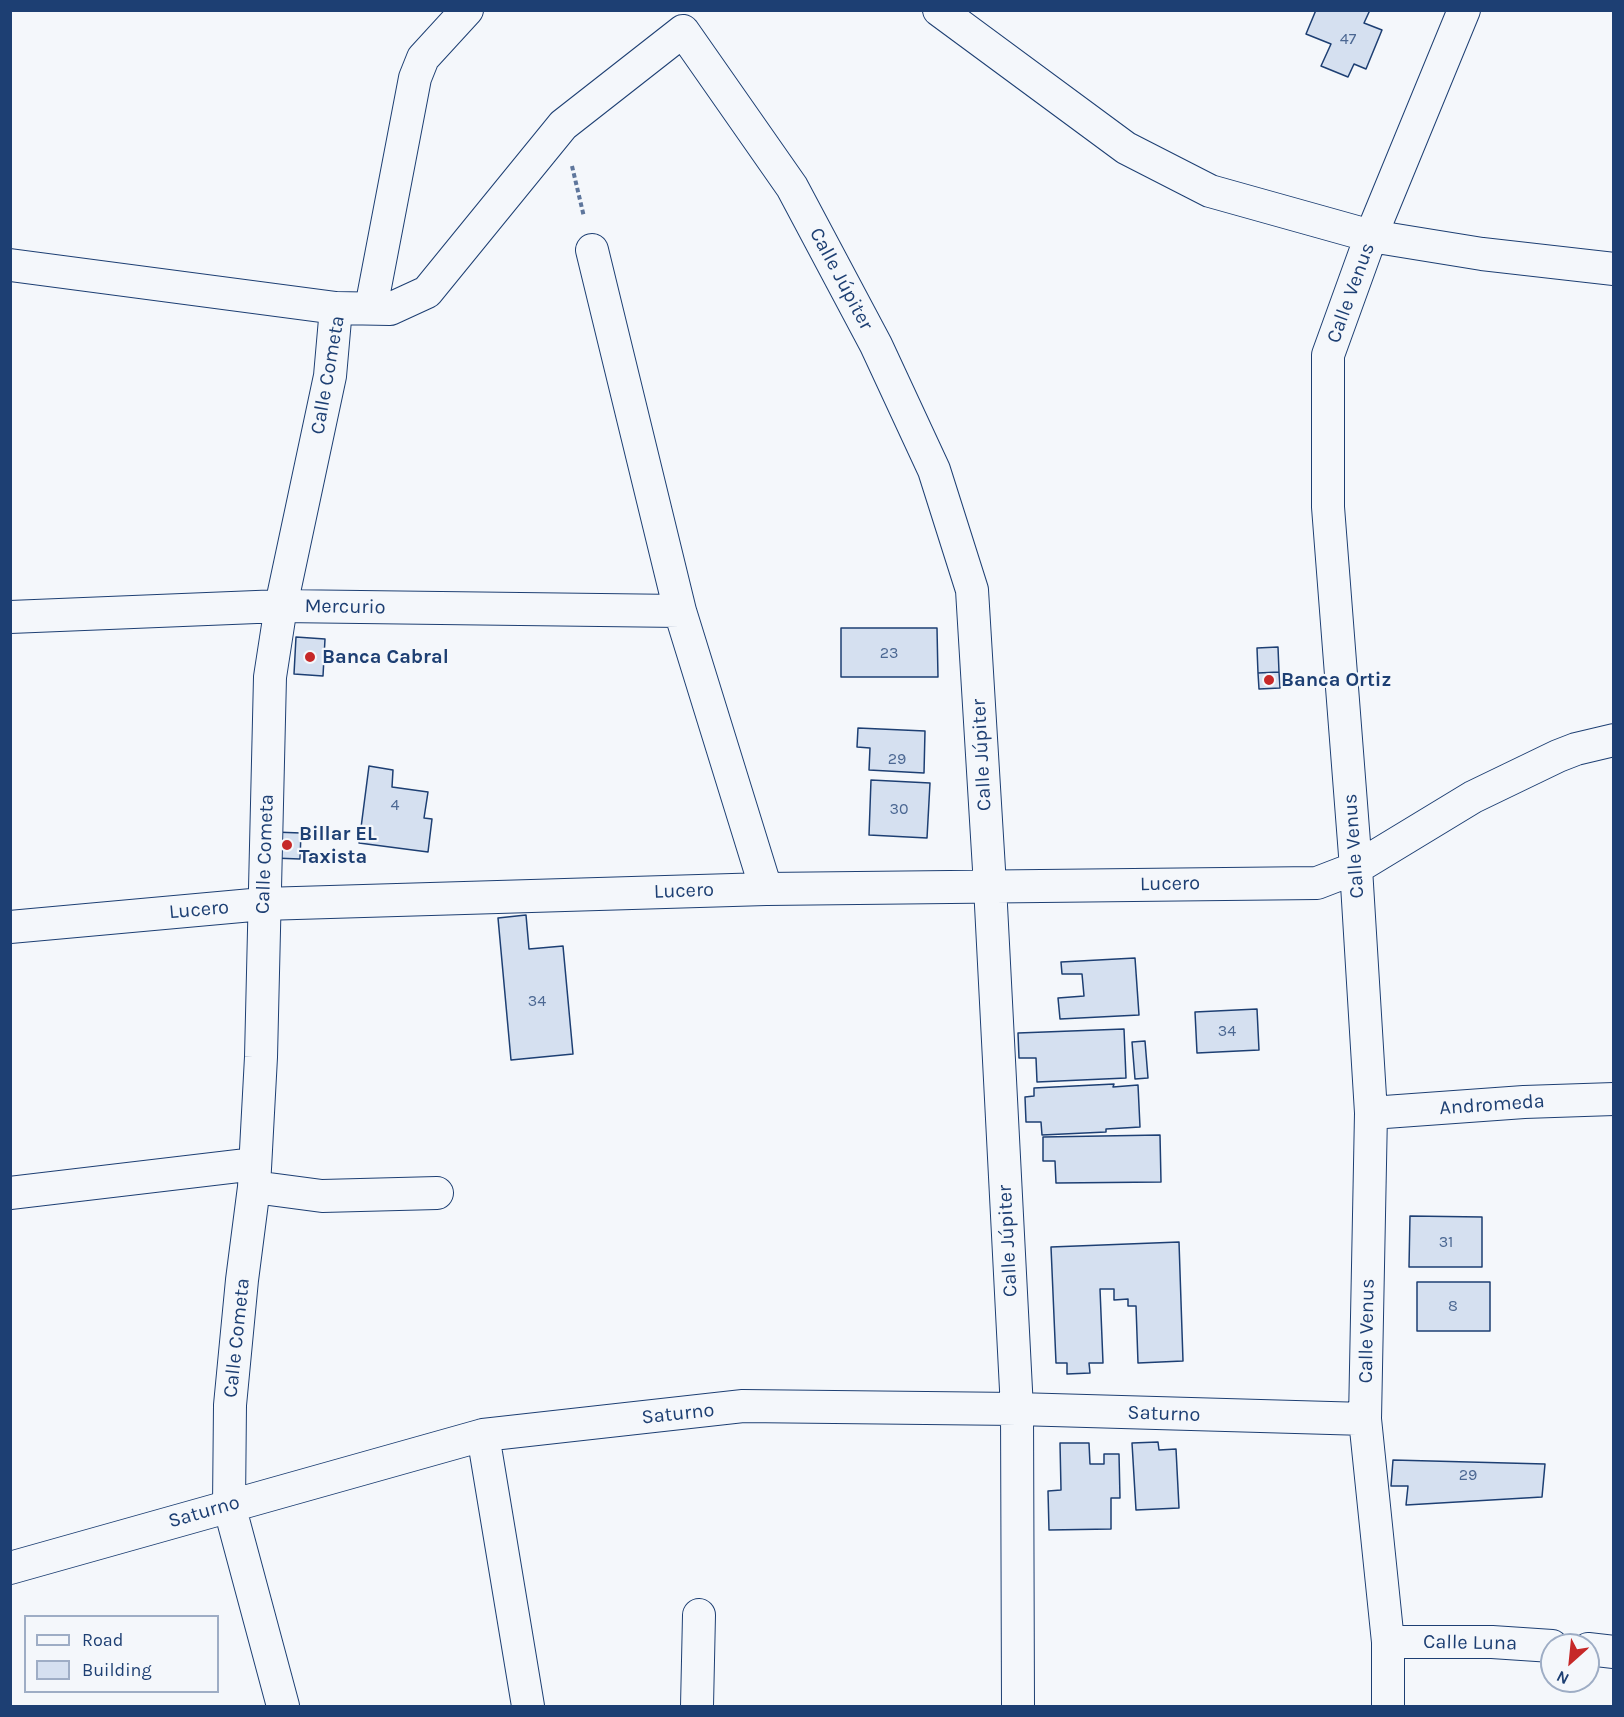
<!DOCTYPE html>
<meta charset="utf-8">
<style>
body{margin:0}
#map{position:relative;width:1624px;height:1717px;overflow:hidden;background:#f4f7fb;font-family:Karla,sans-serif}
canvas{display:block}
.frame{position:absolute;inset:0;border:12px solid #1d3f73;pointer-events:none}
.legend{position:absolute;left:24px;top:1615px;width:195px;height:78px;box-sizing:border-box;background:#f4f7fb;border:2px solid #9eadc5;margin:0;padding:8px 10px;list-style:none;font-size:18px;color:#1d3f73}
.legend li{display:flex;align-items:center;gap:12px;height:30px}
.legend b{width:30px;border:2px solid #9eadc5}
.north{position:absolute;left:1540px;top:1633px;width:60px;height:60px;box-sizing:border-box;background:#f4f7fb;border:2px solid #9eadc5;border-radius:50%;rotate:207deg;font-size:16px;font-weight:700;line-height:24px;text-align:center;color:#1d3f73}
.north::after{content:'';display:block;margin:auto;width:21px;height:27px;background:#c62828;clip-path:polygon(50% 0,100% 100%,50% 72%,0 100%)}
</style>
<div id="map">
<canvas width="1624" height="1717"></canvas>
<div class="frame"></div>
<ul class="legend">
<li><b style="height:8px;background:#f4f7fb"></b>Road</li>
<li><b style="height:16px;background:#d5e0f0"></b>Building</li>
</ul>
<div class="north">N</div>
</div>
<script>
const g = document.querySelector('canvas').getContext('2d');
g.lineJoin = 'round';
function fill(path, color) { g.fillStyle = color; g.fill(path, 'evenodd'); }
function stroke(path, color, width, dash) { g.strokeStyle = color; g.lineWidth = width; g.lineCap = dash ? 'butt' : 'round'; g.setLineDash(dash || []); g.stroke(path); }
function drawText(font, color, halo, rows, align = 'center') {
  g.font = font + ' Karla,sans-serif'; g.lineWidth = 4.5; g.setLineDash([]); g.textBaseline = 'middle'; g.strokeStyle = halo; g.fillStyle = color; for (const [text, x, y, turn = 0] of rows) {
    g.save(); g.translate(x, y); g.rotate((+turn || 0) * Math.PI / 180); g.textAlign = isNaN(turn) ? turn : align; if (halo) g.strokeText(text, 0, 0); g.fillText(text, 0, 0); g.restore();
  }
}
const building = new Path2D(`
 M1316 10H1370L1364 23 1382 30 1366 69 1354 64 1348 77 1321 66 1331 44 1306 34Z
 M841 628H937L938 677H841Z
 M296 637 325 639 323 676 294 674Z
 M1278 647 1279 672 1258 673 1257 648Z
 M1279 672 1280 688 1259 689 1258 673Z
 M858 728 925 731 924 773 869 770 870 748 857 747Z
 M369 766 393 770 392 787 428 792 424 818 432 819 428 852 359 843Z
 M871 780 930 783 927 838 869 835Z
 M274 832 301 833 300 859 273 858Z
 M526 915 529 949 563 946 573 1054 511 1060 498 918Z
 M1135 958 1139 1015 1060 1019 1058 998 1084 996 1082 974H1062L1061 962Z
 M1257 1009 1259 1050 1197 1053 1195 1012Z
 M1124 1029 1126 1078 1037 1082 1036 1058H1019L1018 1033Z
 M1145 1041 1148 1078 1135 1079 1132 1042Z
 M1114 1084 1113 1087 1138 1085 1140 1127 1106 1129V1132L1042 1135 1041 1122H1026L1025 1097 1034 1096V1088Z
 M1160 1135 1161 1182 1056 1183 1055 1161H1043V1137Z
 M1410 1216 1482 1217V1267H1409Z
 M1179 1242 1183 1361 1138 1363 1136 1306H1128V1299L1114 1300V1289H1100L1103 1363H1089L1090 1373 1067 1374V1363H1056L1051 1247Z
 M1417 1282H1490V1331H1417Z
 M1158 1442 1159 1450 1176 1449 1179 1508 1136 1510 1132 1443Z
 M1060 1443H1089L1090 1464H1104V1454H1119L1120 1498H1111V1529L1049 1530 1048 1491 1061 1490Z
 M1393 1460 1545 1464 1542 1497 1406 1505 1408 1486H1391Z`);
fill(building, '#d5e0f0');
stroke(building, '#1d3f73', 1.5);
const street = new Path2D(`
 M939 10 1126 148 1210 191 1371 236 1482 254 1614 269
 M592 250 680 611 766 889
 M10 265 336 308
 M371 308 415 78 423 58 467 10
 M10 617 281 606 680 611
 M10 927 263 904 766 889 1317 883 1356 868 1473 797 1558 756 1576 749 1614 740
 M1371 1113 1524 1102 1614 1099
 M254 1187 322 1196 437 1193
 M10 1193 255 1164
 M483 1435 528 1706
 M10 1568 483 1435 743 1406 1017 1409 1365 1419
 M1388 1642H1492L1552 1646
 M1588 1649 1614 1652
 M283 1706 229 1505 230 1405 242 1280 254 1187 261 1057 270 677 281 606 330 376 336 308 390 309 427 292 563 125 683 31 792 187 876 345 934 470 972 590 990 886 1017 1409 1018 1706
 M697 1706 699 1615
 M1388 1706V1642L1365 1419 1371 1113 1356 868 1328 507V355L1371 236 1464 10`);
stroke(street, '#1d3f73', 34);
stroke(new Path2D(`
 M572 166 584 217`), '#5e769c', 4, [4.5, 3]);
stroke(street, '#f4f7fb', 32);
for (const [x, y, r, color] of [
 [310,657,6,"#c62828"],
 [1269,680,6,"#c62828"],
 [287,845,6,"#c62828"]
]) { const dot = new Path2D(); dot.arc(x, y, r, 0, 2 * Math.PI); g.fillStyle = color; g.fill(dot); stroke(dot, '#f4f7fb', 2); }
drawText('16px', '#4b6792', null, [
 ["47",1348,39],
 ["23",889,653],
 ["29",897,759],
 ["4",395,805],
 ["30",899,809],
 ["34",537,1001],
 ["34",1227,1031],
 ["31",1446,1242],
 ["8",1453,1306],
 ["29",1468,1475]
]);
drawText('20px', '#1d3f73', '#f4f7fb', [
 ["Calle Júpiter",841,279,62],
 ["Calle Venus",1351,293,-70],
 ["Calle Cometa",328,375,-80],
 ["Mercurio",345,607,1],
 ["Calle Júpiter",982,755,-93],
 ["Calle Venus",1354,846,-94],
 ["Calle Cometa",265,854,-88],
 ["Lucero",1170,884,-1],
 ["Lucero",684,891,-2],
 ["Lucero",199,910,-5],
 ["Andromeda",1492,1105,-4],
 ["Calle Júpiter",1008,1241,-93],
 ["Calle Venus",1367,1331,-89],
 ["Calle Cometa",237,1338,-84],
 ["Saturno",678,1414,-6],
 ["Saturno",1164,1414,2],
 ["Saturno",204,1512,-16],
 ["Calle Luna",1470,1643,1]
]);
drawText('bold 20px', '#1d3f73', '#f4f7fb', [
 ["Banca Cabral",322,657],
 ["Banca Ortiz",1281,680],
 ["Billar EL",299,834],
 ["Taxista",299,857]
], 'left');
</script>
